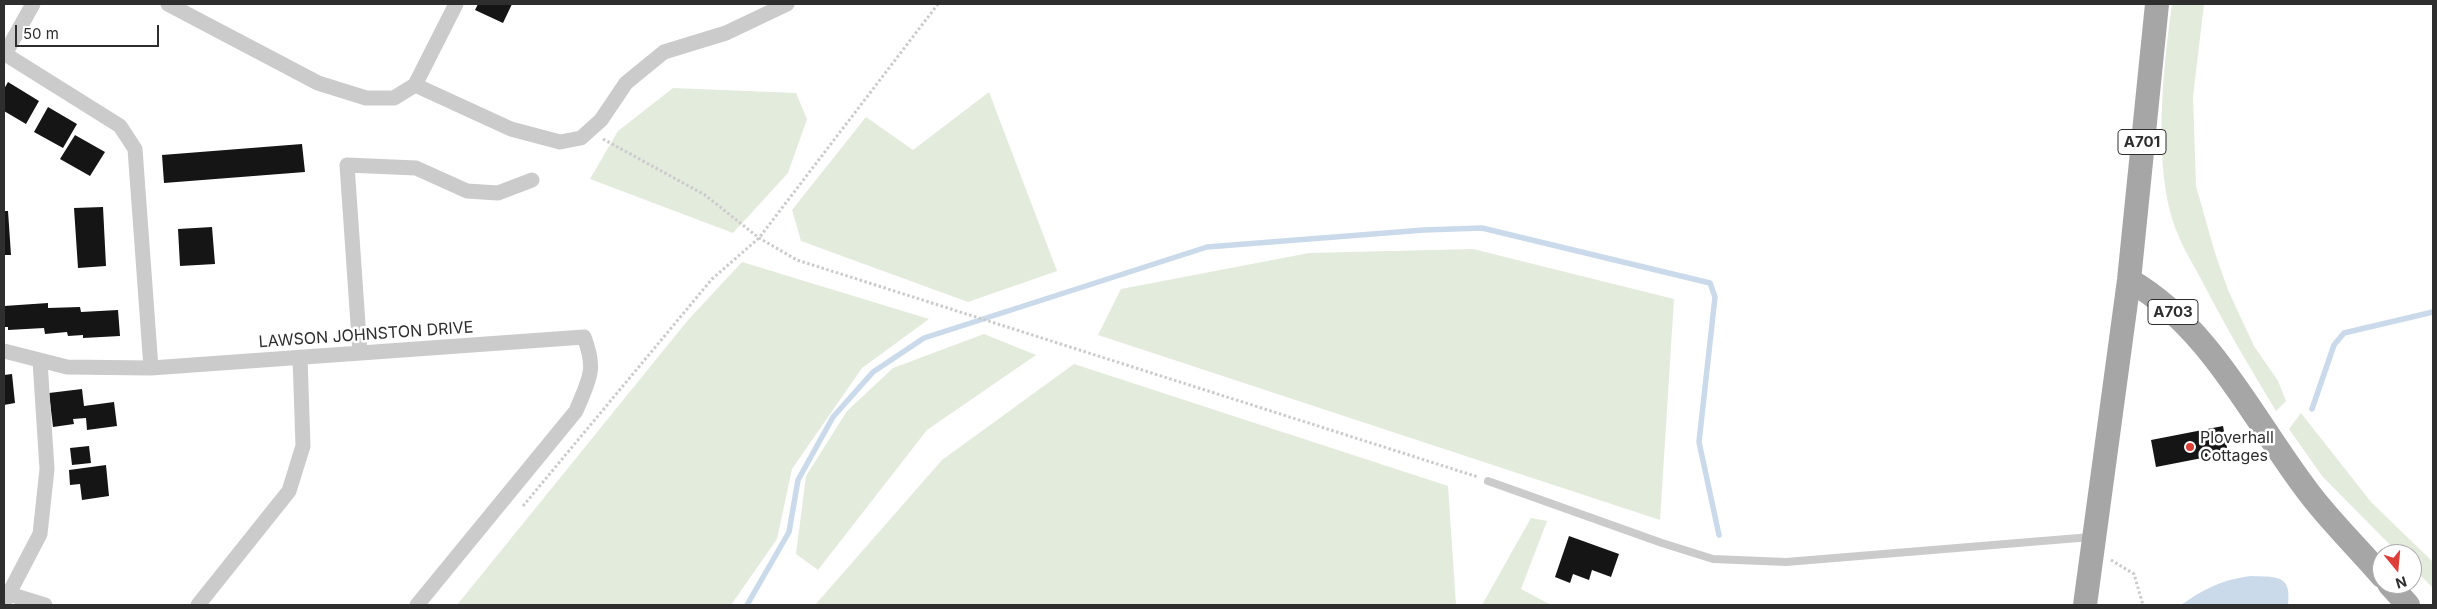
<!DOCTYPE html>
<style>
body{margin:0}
#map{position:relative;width:2437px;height:609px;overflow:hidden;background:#fff;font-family:Inter,sans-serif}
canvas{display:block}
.frame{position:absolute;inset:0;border:5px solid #2e2e2e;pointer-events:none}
.north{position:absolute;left:2372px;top:544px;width:50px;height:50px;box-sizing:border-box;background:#fff;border:1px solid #ababab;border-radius:50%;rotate:163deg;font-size:14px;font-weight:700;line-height:20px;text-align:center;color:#2e2e2e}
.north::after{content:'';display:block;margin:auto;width:18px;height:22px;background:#dd3e38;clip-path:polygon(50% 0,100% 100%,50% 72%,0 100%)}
.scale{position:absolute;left:15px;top:25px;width:144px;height:22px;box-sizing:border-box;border:2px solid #2e2e2e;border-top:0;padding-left:6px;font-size:15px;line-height:18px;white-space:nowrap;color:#2e2e2e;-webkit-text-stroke:4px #fff;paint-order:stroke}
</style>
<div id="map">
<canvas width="2437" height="609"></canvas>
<div class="frame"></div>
<div class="north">N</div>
<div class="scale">50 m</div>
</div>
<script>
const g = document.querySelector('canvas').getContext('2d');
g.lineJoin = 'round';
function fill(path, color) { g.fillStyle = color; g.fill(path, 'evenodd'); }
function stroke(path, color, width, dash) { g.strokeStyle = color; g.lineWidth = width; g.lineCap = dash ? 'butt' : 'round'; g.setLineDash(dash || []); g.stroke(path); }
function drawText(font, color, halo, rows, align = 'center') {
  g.font = font + ' Inter,sans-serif'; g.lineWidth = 5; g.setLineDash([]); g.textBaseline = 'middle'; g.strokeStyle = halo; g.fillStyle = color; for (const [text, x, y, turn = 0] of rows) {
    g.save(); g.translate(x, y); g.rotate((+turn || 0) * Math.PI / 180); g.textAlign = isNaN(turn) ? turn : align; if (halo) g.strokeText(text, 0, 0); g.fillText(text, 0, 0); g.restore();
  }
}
fill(new Path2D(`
 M2172 4H2204L2193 97 2196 186 2215 253 2228 290 2254 346 2278 381 2286 401 2276 411C2250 368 2224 324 2201 279 2193 264 2183 248 2177 232 2152 171 2163 68 2172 4Z
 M673 88 796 93 807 119 788 173 733 233 590 179 618 131Z
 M989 92 1057 271 968 302 801 241 792 210 866 117 913 150Z
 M1473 249 1674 299 1660 520 1098 335 1121 289 1309 253Z
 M742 262 929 319 862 368 792 469 777 539 731 605H457L688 320Z
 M984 334 1036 355 927 430 818 570 796 554 806 476 847 411 893 368Z
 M1074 364 1448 486 1456 605H815L942 460Z
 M2301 413 2371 502 2433 562V588L2412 567V554H2399L2322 476 2289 429Z
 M1531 518 1547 521 1521 589 1551 605H1482Z`), '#e3ebdd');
fill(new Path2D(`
 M2251 576C2276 577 2292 574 2288 605H2181C2206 588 2221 580 2251 576Z`), '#cadaea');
stroke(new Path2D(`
 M2312 409 2334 345 2344 333 2433 312
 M747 605 789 532 798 480 833 417 873 372 924 338 1207 247 1424 230 1482 228 1710 283 1715 297 1699 442 1719 535`), '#cadaea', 5.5);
fill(new Path2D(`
 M478 4H512L503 23 475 10Z
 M8 82 39 101 26 124 4 111V89Z
 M48 107 77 124 63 148 34 132Z
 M75 135 105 152 90 176 60 159Z
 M302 144 305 172 164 183 162 155Z
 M103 207 106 266 78 268 74 208Z
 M4 211H8L11 255H4Z
 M212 227 215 264 180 266 178 229Z
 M48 303V308L80 307 81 312 118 310 120 336 83 338V335L68 336 67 332 45 334 44 328 8 330V327H4V306Z
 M12 374 15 403 4 405V375Z
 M82 389 84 406 114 402 117 426 87 430 86 418 73 419 74 424 53 427 49 393Z
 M2223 426 2228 453 2156 467 2151 440Z
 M89 446 91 463 72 465 70 448Z
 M106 465 109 496 82 500 80 484 70 485 69 470Z
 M1569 536 1619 554 1611 577 1592 570 1589 580 1573 574 1570 583 1555 577Z`), '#151515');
stroke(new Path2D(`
 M603 139 705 195 759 238 797 260 1478 477
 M523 506 712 279 759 238 938 4
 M2111 560 2134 574 2143 605`), '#cbcbcb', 3, [2.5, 2.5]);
stroke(new Path2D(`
 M1488 481 1662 543 1713 559 1786 562 2091 537`), '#cbcbcb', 8);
stroke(new Path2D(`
 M168 4 318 83 366 98H394L415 85 511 129 560 142 581 138 601 120 626 83 664 52 726 33 787 4
 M415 85 456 4
 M4 351 67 367 151 368 135 149 120 126 5 54 33 4
 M360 353 347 165 416 168 467 191 498 193 532 180
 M151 368 584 337C597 371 589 379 576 411L417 605
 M9 594 45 605
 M4 603 40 534 47 469 40 361
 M198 605 289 491 303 446 300 357`), '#cbcbcb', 15);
stroke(new Path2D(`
 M2129 280C2211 327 2253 420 2309 493 2331 522 2358 548 2382 576
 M2389 584 2408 605
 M2085 605 2129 280 2157 4`), '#a6a6a6', 24);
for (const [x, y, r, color] of [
 [2190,447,5,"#dd3e38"]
]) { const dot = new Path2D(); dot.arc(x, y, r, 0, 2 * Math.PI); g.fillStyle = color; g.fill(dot); stroke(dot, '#fff', 2); }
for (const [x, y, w] of [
 [2142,142,48],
 [2173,312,50]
]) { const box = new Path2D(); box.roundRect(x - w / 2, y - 12.5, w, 25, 4); g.fillStyle = '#fff'; g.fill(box); stroke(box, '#2e2e2e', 1); }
drawText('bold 15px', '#2e2e2e', null, [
 ["A701",2142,142],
 ["A703",2173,312]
]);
drawText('16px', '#2e2e2e', '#fff', [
 ["LAWSON JOHNSTON DRIVE",366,335,-4]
]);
drawText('16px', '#2e2e2e', '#fff', [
 ["Ploverhall",2200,438],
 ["Cottages",2200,456]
], 'left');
</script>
